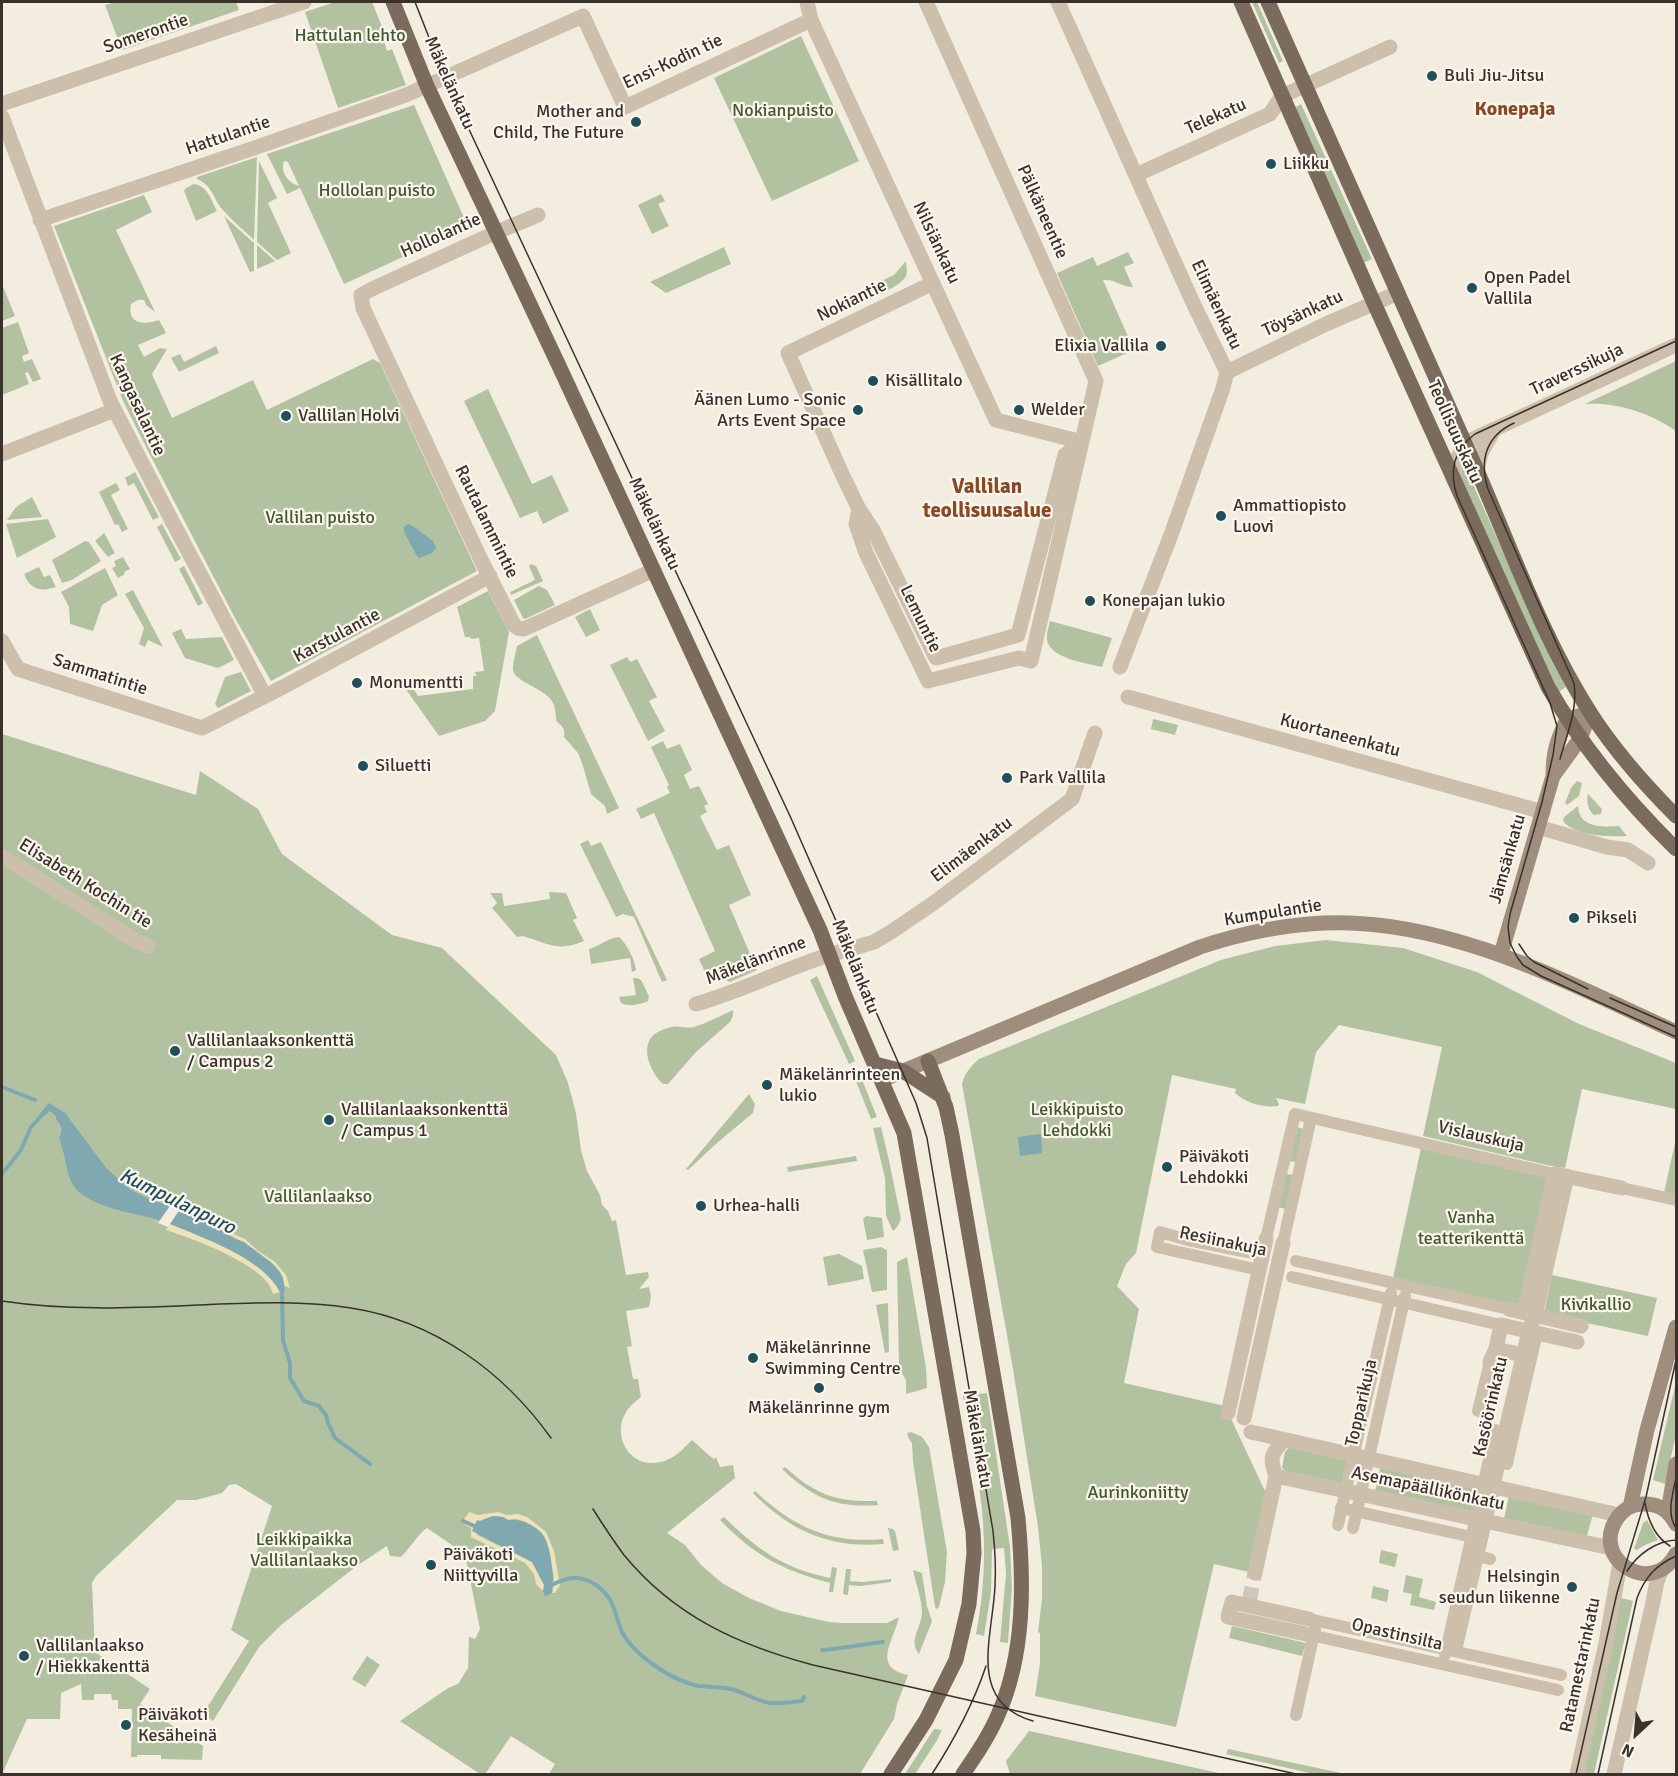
<!DOCTYPE html>
<meta charset="utf-8">
<style>
body{margin:0}
#map{position:relative;width:1678px;height:1776px;overflow:hidden;background:#f3ede0;font-family:Signika,sans-serif}
canvas{display:block}
.frame{position:absolute;inset:0;border:3px solid #3a312b;pointer-events:none}
.north{position:absolute;left:1606px;top:1704px;width:60px;height:60px;-webkit-text-stroke:4px #faf6ed;paint-order:stroke;rotate:206deg;font-size:16px;font-weight:700;line-height:24px;text-align:center;color:#3a312b}
.north::after{content:'';display:block;margin:auto;width:21px;height:27px;background:#3a312b;clip-path:polygon(50% 0,100% 100%,50% 72%,0 100%)}
</style>
<div id="map">
<canvas width="1678" height="1776"></canvas>
<div class="frame"></div>
<div class="north">N</div>
</div>
<script>
const g = document.querySelector('canvas').getContext('2d');
g.lineJoin = 'round';
function fill(path, color) { g.fillStyle = color; g.fill(path, 'evenodd'); }
function stroke(path, color, width, dash) { g.strokeStyle = color; g.lineWidth = width; g.lineCap = dash ? 'butt' : 'round'; g.setLineDash(dash || []); g.stroke(path); }
function drawText(font, color, halo, rows, align = 'center') {
  g.font = font + ' Signika,sans-serif'; g.lineWidth = 4.5; g.setLineDash([]); g.textBaseline = 'middle'; g.strokeStyle = halo; g.fillStyle = color; for (const [text, x, y, turn = 0] of rows) {
    g.save(); g.translate(x, y); g.rotate((+turn || 0) * Math.PI / 180); g.textAlign = isNaN(turn) ? turn : align; if (halo) g.strokeText(text, 0, 0); g.fillText(text, 0, 0); g.restore();
  }
}
fill(new Path2D(`
 M116 2H236L239 10 122 50 105 5Z
 M335 2H372L387 39 384 41 387 51 392 49 406 85 338 108 305 12Z
 M1252 2H1257L1283 61 1279 63Z
 M801 36 859 161 772 201 714 78Z
 M1301 104 1372 259 1363 263 1294 108Z
 M414 105 468 227 344 284 300 188 287 194 267 154ZM284 161 288 162 299 186C288 183 280 172 284 161Z
 M257 157 254 240C244 230 231 220 222 209 212 197 213 186 197 179V177Z
 M259 161 277 198 268 203 291 253 277 260 257 242Z
 M194 184C208 186 211 200 217 211L196 221 184 191 186 188Z
 M661 194 665 201 658 204 669 226 652 234 638 205Z
 M144 195 152 212 116 230 155 312 146 305 144 300H138L131 304C127 325 145 325 159 320L166 333 138 345 144 357 160 348 167 349 152 374 172 418 253 380 267 410 373 359 380 363 477 571 271 681 236 620 149 453 123 401 54 226Z
 M224 216 254 243V271L250 272Z
 M257 245 275 261 257 269Z
 M724 247 731 264 666 293 650 282Z
 M1128 252 1134 263 1124 267 1133 287C1121 287 1116 279 1103 280L1134 350 1098 366 1057 273 1093 257 1097 266Z
 M906 261C906 266 908 271 906 276 901 287 860 304 847 309H844L839 306 837 308 836 315 819 321 835 312 833 304 845 298 844 304 848 307 869 296 867 293 861 295 858 292 894 275Z
 M2 284 15 316 2 321Z
 M18 322 29 353 22 356 24 362 32 359 41 379 33 382 28 372 25 373 29 384 2 395V328Z
 M216 346 219 353 179 372 171 358 180 354 184 362Z
 M1676 361V431C1650 413 1617 402 1585 404Z
 M488 389 532 484 552 475 569 511 543 524 537 511 520 518 464 401Z
 M1463 462 1552 661 1566 687 1557 693 1459 476Z
 M135 472 159 517 153 520 134 483 128 486 125 478Z
 M116 483 120 490 111 495 128 529 122 532 118 524 115 525 99 492Z
 M32 497 42 517 7 520 16 507Z
 M48 519 56 537 17 558 6 524Z
 M162 524 181 559 175 562 157 527Z
 M104 533 115 553 108 557 95 541Z
 M85 541 89 542 101 561 72 580 62 583 52 560Z
 M123 557 130 569 124 572 125 574 118 578 112 568 116 566 114 561Z
 M531 564 536 566 543 581 511 595 510 592 535 580 529 566Z
 M184 566 203 603 198 606 179 569Z
 M39 567 44 577 50 575 56 587C41 592 30 590 24 574Z
 M105 568 118 595 102 605 93 631 70 624 69 607 61 592Z
 M539 586 547 590 555 605 525 619 523 618 514 600Z
 M133 590 163 647 148 640 145 647 139 644 144 628 125 594Z
 M488 591 509 632 495 711 485 721 439 736 405 688 411 684 418 696 473 689V676H476L475 672 484 671 479 638 471 639 470 637H465L457 607Z
 M590 609 600 630 586 637 575 617Z
 M1050 621 1112 638 1102 667C1086 663 1051 659 1047 640 1046 634 1049 627 1050 621Z
 M181 629 186 639 222 637 234 660 218 668 185 658 172 633Z
 M537 635 619 808 607 814 605 806 591 794 582 763 578 753 564 737C565 729 563 726 557 722 555 716 556 709 553 703 546 688 514 682 513 670 512 663 516 653 517 646Z
 M627 657 630 662 637 659 657 697 649 701 665 731 648 741 610 665Z
 M241 672 251 691 218 708 215 704 225 677Z
 M1153 719 1178 725 1175 735 1151 729Z
 M2 734 196 795 200 771 258 809 282 854 392 935 442 948 556 1055 568 1083 576 1113 581 1150 587 1171 600 1195 602 1205 608 1211 612 1221 616 1220 626 1275 648 1272 649 1277 639 1289 649 1287 651 1296 649 1307 626 1311 632 1346 627 1347 633 1379H638L641 1397C635 1402 629 1406 625 1414 613 1435 628 1465 654 1463 658 1462 663 1462 667 1460 677 1456 685 1447 692 1440L711 1457 714 1459 716 1457 720 1467 733 1465 735 1478 667 1533 685 1545 701 1565 722 1583 749 1598 781 1611 829 1622 841 1623H887L899 1617C894 1641 871 1667 908 1675L897 1704 894 1719 860 1774H549L555 1764 511 1736 485 1774H480L400 1721 448 1688 458 1684 468 1668 469 1637 475 1639 480 1629 465 1554 427 1528C419 1533 409 1549 401 1557L390 1556 387 1546 358 1565 281 1625 259 1647 213 1721 203 1714 249 1641 231 1630 272 1506 236 1484 229 1485 222 1493 196 1500H177L96 1576 92 1583 95 1652 150 1689 140 1704 203 1746 202 1760 161 1759V1755H137V1757H131L132 1709H118V1700H112L111 1694H94V1700H82L81 1684 61 1693 60 1719H27L2 1774Z
 M663 741 667 749 680 744 692 770 684 775 690 789 699 786 708 804 704 806 707 812 700 816 717 850 729 845 751 895 729 905 757 970 730 982 704 970 699 959 715 951 654 813 641 819 636 809 670 793 667 787 669 785 651 747Z
 M1577 781 1582 783 1579 796 1567 805 1565 803 1571 788Z
 M1588 794 1602 809 1601 814 1594 815C1588 810 1586 802 1588 794Z
 M1578 806C1579 828 1602 827 1619 826L1627 836C1610 837 1574 836 1563 821L1564 817Z
 M588 840 591 846 601 842 667 980 662 982 634 917 623 914 616 917 580 844Z
 M549 892 566 893 577 918 573 920 584 941C558 952 549 944 523 936L517 937 492 908 497 903 490 893H502L504 906 550 899Z
 M619 937C627 944 635 960 636 970L632 972 630 958 591 964 589 949C600 946 607 938 619 937Z
 M1326 940 1403 948 1477 972 1579 1024 1676 1063V1109L1582 1089 1565 1168 1551 1166 1423 1136 1442 1047 1339 1025 1316 1052 1305 1104 1276 1098 1279 1104 1278 1106C1263 1108 1246 1103 1235 1093L1236 1089 1172 1075 1136 1253 1126 1264 1117 1286 1139 1309 1124 1383 1225 1406 1264 1489 1267 1492 1249 1572 1214 1564 1176 1727 1035 1696 1040 1663V1633L1038 1632 1042 1599V1566L1038 1527 1013 1369 962 1084C965 1073 970 1067 979 1059L1221 960 1275 946Z
 M817 976 855 1061 849 1064 810 980Z
 M633 978H637L641 980 649 996 648 1001C639 1005 630 1007 621 1003L619 997 636 995Z
 M733 1010V1016L730 1022 696 1052 668 1084H663C652 1074 641 1051 651 1038 655 1032 664 1029 671 1027 679 1025 687 1029 694 1027 707 1023 720 1016 733 1010Z
 M859 1072 877 1117 871 1119 853 1074Z
 M749 1094 755 1104 753 1113 718 1142 688 1170 686 1169Z
 M881 1127 888 1156 901 1219 898 1226 893 1231 886 1216 885 1178 873 1128Z
 M1296 1127 1304 1129 1296 1162 1288 1161Z
 M1676 1138V1195L1664 1193Z
 M1421 1148 1550 1177 1522 1308 1393 1278Z
 M856 1156 857 1161 788 1172 787 1167Z
 M1285 1174 1293 1175 1286 1209 1277 1207Z
 M866 1216 882 1218 884 1237 867 1240 863 1219Z
 M881 1247 887 1250V1290L872 1292 863 1250Z
 M839 1254 862 1266 864 1279 828 1286 823 1257Z
 M907 1257 926 1368 927 1388 906 1394V1380L899 1368 897 1262Z
 M1552 1275 1657 1298 1648 1336 1544 1314Z
 M888 1303 889 1352 885 1353 876 1305Z
 M1676 1382V1434L1665 1484 1653 1480Z
 M987 1393 1010 1547 1012 1587 1008 1643 1000 1642 1006 1574 1004 1548 992 1549 991 1592 984 1636 976 1634C984 1593 986 1552 982 1510 978 1472 969 1434 963 1396Z
 M911 1432 922 1437 929 1447 947 1552 945 1582 939 1607 937 1609 935 1607 913 1462 912 1443 909 1439 907 1433Z
 M1290 1446 1347 1459 1341 1485 1288 1473 1282 1468 1285 1452Z
 M1381 1465 1477 1487 1471 1513 1375 1492Z
 M785 1467C816 1495 836 1502 877 1501L878 1505C835 1508 813 1498 782 1469Z
 M755 1491C793 1527 830 1544 883 1539L884 1544C831 1549 790 1531 753 1493Z
 M1509 1495 1593 1514 1587 1536 1504 1519Z
 M724 1517C758 1550 783 1568 830 1578L832 1567 837 1568 833 1592H829L830 1583C782 1570 755 1556 720 1520Z
 M1647 1520 1658 1540 1645 1545 1637 1550 1634 1549 1643 1523Z
 M888 1528 893 1529 895 1531 899 1550 893 1551Z
 M1381 1550 1398 1554 1395 1567 1379 1563Z
 M846 1569H851L850 1581 862 1582 891 1579V1582L860 1586 849 1585 848 1595 843 1594Z
 M913 1570 922 1573 927 1606 932 1621 919 1654C908 1641 921 1628 922 1613 922 1600 916 1584 913 1570Z
 M1406 1575 1423 1579 1419 1597 1436 1602 1434 1610 1410 1605 1412 1594 1403 1592Z
 M1373 1586 1389 1590 1387 1602 1371 1598Z
 M1621 1598 1633 1601 1594 1774H1581Z
 M1232 1626 1306 1643 1302 1656 1229 1638Z
 M367 1656 380 1665 365 1687 352 1679Z
 M934 1729 942 1730 936 1742 915 1774H905Z
 M1029 1731 1048 1735 1223 1774H1010L1006 1761Z
 M1228 1749 1346 1774H1314L1226 1754Z`), '#b2c2a0');
fill(new Path2D(`
 M183 1206 201 1214 225 1230 245 1239 258 1251 274 1261 286 1275 290 1288 285 1286C279 1254 208 1224 180 1209Z
 M170 1224C201 1235 265 1261 280 1292L273 1294C269 1266 191 1238 166 1230Z
 M469 1512 478 1515 498 1512 507 1515 518 1514 527 1517 540 1527 546 1532 554 1551 560 1585 555 1593H552L554 1576 550 1563 549 1551 526 1522 516 1519 508 1520C499 1514 490 1516 480 1521L477 1535 532 1562 545 1585 543 1591 536 1584 534 1574 525 1563 471 1537V1528L464 1524 463 1521Z`), '#ede2b8');
fill(new Path2D(`
 M408 524C413 525 427 537 433 541L436 548 432 553 419 558 417 556 404 532V527Z
 M49 1103 65 1113 107 1169 131 1190 147 1198 203 1218 233 1238 244 1242 272 1263 280 1272 283 1278 285 1292H280C265 1261 215 1243 185 1230 176 1227 168 1222 159 1220 134 1213 97 1209 77 1190 65 1177 66 1154 59 1138 63 1130 62 1126 56 1119V1116L50 1111 44 1116 39 1115Z
 M1041 1134 1042 1153 1020 1156 1018 1137Z
 M493 1516 503 1517 508 1520C520 1518 539 1526 545 1538 551 1550 555 1580 552 1593L545 1596 543 1591 544 1585 532 1562 472 1531 477 1520 480 1521Z`), '#7fa8b0');
fill(new Path2D(`
 M172 1203 182 1206 168 1227 158 1223Z`), '#f3ede0');
stroke(new Path2D(`
 M2 1087 35 1100
 M2 1174 21 1150 31 1127 43 1114
 M281 1287 282 1292 283 1341 290 1363V1378L304 1401 319 1406 326 1415 328 1423 335 1438 370 1464
 M463 1521 479 1528
 M550 1586C566 1577 580 1574 596 1585 620 1602 613 1622 627 1640 642 1660 675 1682 699 1686 710 1687 720 1687 731 1689 744 1692 756 1701 770 1703 780 1704 792 1702 802 1701L804 1697
 M822 1650C843 1649 863 1644 883 1642`), '#7fa8b0', 4);
stroke(new Path2D(`
 M1249 1602 1255 1573`), '#cec7bc', 15, [15, 8]);
stroke(new Path2D(`
 M1622 1188 1676 1200
 M1266 1239 1295 1114 1555 1174
 M1283 1243 1311 1118
 M1296 1261 1509 1309
 M1259 1270 1157 1247 1160 1232 1188 1240 1263 1255
 M1292 1277 1501 1325
 M1485 1412 1478 1411 1490 1362
 M1358 1435 1391 1293
 M1513 1436 1537 1333
 M1373 1439 1405 1296
 M1488 1464 1496 1430
 M1341 1508 1472 1537
 M1309 1619 1561 1675
 M1306 1634 1558 1690
 M1445 1655 1470 1544
 M1296 1715 1315 1629`), '#ccbfac', 12);
stroke(new Path2D(`
 M807 2 811 20 996 420 1082 442
 M2 104 304 2
 M2 117 110 401 172 521 265 696
 M1136 175 1270 114 1282 96 1390 47
 M538 215 497 232 374 288 361 295 363 308 481 560 514 625 518 628 524 629 654 570
 M40 220 257 147 406 95 583 16 625 107 811 20
 M933 283 788 353 842 474 859 509 873 530 936 658 1018 635 1065 455 1082 442
 M2 454 115 410
 M1477 470 1481 453 1494 430
 M1454 480C1454 463 1458 451 1471 440L1676 345
 M859 509 856 524 866 553 928 681 1019 658 1031 661 1096 381 926 2
 M2 641 18 669 202 728 283 687 490 576
 M1128 697 1543 812
 M1538 827 1607 847 1628 850 1648 863
 M2 856 138 942 148 946
 M696 1004C742 991 784 969 829 955
 M1509 1309 1581 1326
 M1524 1313 1555 1174 1622 1188
 M1496 1349 1501 1325 1577 1342
 M1490 1362 1496 1349 1523 1355
 M1228 1413 1266 1239
 M1244 1418 1283 1243
 M1251 1432 1619 1515
 M1284 1440C1271 1454 1269 1458 1276 1476L1611 1548
 M1255 1573 1276 1476
 M1306 1634 1228 1617 1232 1602 1309 1619
 M1455 1648 1529 1331 1536 1312 1567 1176`), '#ccbfac', 15);
stroke(new Path2D(`
 M1058 2 1193 303 1227 372 1223 388 1172 532 1120 667
 M1227 372 1326 324 1398 293
 M829 955 874 942 891 932 935 902 1072 799 1095 733
 M1577 1774 1606 1643 1620 1563
 M1614 1774 1651 1611 1657 1582 1661 1571`), '#ccbfac', 15);
stroke(new Path2D(`
 M1553 776 1580 739 1590 713
 M1501 954 1553 776C1553 751 1557 741 1567 719L1590 713
 M882 1080 1200 947C1239 934 1282 925 1324 923 1445 917 1569 983 1676 1032
 M1630 1507 1647 1430 1676 1327
 M1668 1512 1676 1464
 M1676 1524C1669 1511 1659 1503 1642 1504 1633 1504 1624 1509 1618 1517 1588 1558 1652 1599 1676 1554`), '#9f8e7d', 15);
stroke(new Path2D(`
 M393 2 427 86 560 368 820 930 845 996 904 1133 973 1531 974 1553 969 1604 956 1660 926 1720 891 1774
 M1241 2 1374 303 1548 687C1583 748 1626 800 1676 849
 M1268 2C1337 157 1407 313 1476 468 1512 550 1542 638 1591 714 1615 751 1645 785 1676 816
 M928 1061 946 1107 952 1135 1018 1518C1024 1583 1025 1654 998 1715 989 1736 976 1755 963 1774
 M875 1064 903 1071 943 1097`), '#7b6b5c', 15);
stroke(new Path2D(`
 M415 2 445 78 790 816 916 1103 927 1138 993 1531C995 1549 996 1568 995 1586 993 1636 966 1702 1033 1721
 M1676 341 1475 434C1453 450 1449 471 1457 496L1550 703 1557 726 1553 755 1542 802 1510 914 1508 927 1510 943 1517 957 1523 965 1541 976 1676 1037
 M1514 423C1486 436 1479 460 1488 489L1574 683C1578 709 1567 734 1560 759
 M1519 944 1527 956 1534 962 1588 989
 M1610 998 1676 1027
 M2 1301C68 1311 130 1308 197 1305 248 1303 300 1300 351 1308 434 1321 503 1371 551 1438
 M1676 1478C1673 1494 1666 1513 1676 1528
 M1645 1503C1648 1520 1655 1537 1670 1546
 M593 1509C603 1525 613 1540 624 1555 674 1616 738 1645 813 1665L1296 1774
 M1627 1571C1638 1554 1656 1541 1676 1540
 M932 1774C954 1740 973 1705 986 1666
 M1576 1774 1617 1593 1646 1497 1676 1360
 M1598 1774 1637 1598C1645 1577 1656 1565 1676 1556`), '#3a312b', 1.5);
stroke(new Path2D(`
 M1498 1437 1512 1440
 M1489 1460 1507 1464 1513 1436
 M1338 1525 1358 1435
 M1353 1528 1373 1439
 M1471 1539 1488 1464
 M1468 1554 1490 1559`), '#ccbfac', 12);
for (const [x, y, r, color] of [
 [1432,76,6,"#204f5b"],
 [636,122,6,"#204f5b"],
 [1271,164,6,"#204f5b"],
 [1472,288,6,"#204f5b"],
 [1161,346,6,"#204f5b"],
 [873,381,6,"#204f5b"],
 [858,410,6,"#204f5b"],
 [1019,410,6,"#204f5b"],
 [286,416,6,"#204f5b"],
 [1221,516,6,"#204f5b"],
 [1090,601,6,"#204f5b"],
 [357,683,6,"#204f5b"],
 [363,766,6,"#204f5b"],
 [1007,778,6,"#204f5b"],
 [1574,918,6,"#204f5b"],
 [175,1051,6,"#204f5b"],
 [767,1085,6,"#204f5b"],
 [329,1120,6,"#204f5b"],
 [1167,1167,6,"#204f5b"],
 [701,1206,6,"#204f5b"],
 [753,1358,6,"#204f5b"],
 [819,1388,6,"#204f5b"],
 [431,1565,6,"#204f5b"],
 [1572,1587,6,"#204f5b"],
 [24,1656,6,"#204f5b"],
 [126,1725,6,"#204f5b"]
]) { const dot = new Path2D(); dot.arc(x, y, r, 0, 2 * Math.PI); g.fillStyle = color; g.fill(dot); stroke(dot, '#faf6ed', 2); }
drawText('18px', '#3a312b', '#faf6ed', [
 ["Somerontie",146,34,-19],
 ["Ensi-Kodin tie",673,62,-25],
 ["Mäkelänkatu",449,83,66],
 ["Telekatu",1216,117,-24],
 ["Hattulantie",228,136,-19],
 ["Pälkäneentie",1042,212,66],
 ["Hollolantie",441,236,-24],
 ["Nilsiänkatu",936,243,65],
 ["Nokiantie",852,301,-26],
 ["Elimäenkatu",1216,305,65],
 ["Töysänkatu",1303,314,-25],
 ["Traverssikuja",1577,370,-25],
 ["Kangasalantie",137,405,65],
 ["Teollisuuskatu",1454,432,66],
 ["Rautalammintie",486,522,64],
 ["Mäkelänkatu",654,524,65],
 ["Lemuntie",920,619,64],
 ["Karstulantie",337,636,-28],
 ["Sammatintie",100,675,18],
 ["Kuortaneenkatu",1340,736,15],
 ["Elimäenkatu",972,850,-37],
 ["Jämsänkatu",1508,859,-74],
 ["Elisabeth Kochin tie",85,884,32],
 ["Kumpulantie",1273,913,-9],
 ["Mäkelänrinne",756,961,-21],
 ["Mäkelänkatu",855,967,68],
 ["Vislauskuja",1481,1137,13],
 ["Resiinakuja",1223,1242,12],
 ["Topparikuja",1362,1403,-77],
 ["Kasöörinkatu",1491,1407,-77],
 ["Mäkelänkatu",977,1439,80],
 ["Asemapäällikönkatu",1428,1489,12],
 ["Opastinsilta",1397,1635,13],
 ["Ratamestarinkatu",1581,1665,-78]
]);
drawText('18px', '#43582e', '#faf6ed', [
 ["Hattulan lehto",350,36],
 ["Nokianpuisto",783,111],
 ["Hollolan puisto",377,191],
 ["Vallilan puisto",320,518],
 ["Leikkipuisto",1077,1110],
 ["Lehdokki",1077,1131],
 ["Vallilanlaakso",318,1197],
 ["Vanha",1471,1218],
 ["teatterikenttä",1471,1239],
 ["Kivikallio",1596,1305],
 ["Aurinkoniitty",1138,1493],
 ["Leikkipaikka",304,1540],
 ["Vallilanlaakso",304,1561]
]);
drawText('18px', '#3a312b', '#faf6ed', [
 ["Buli Jiu-Jitsu",1444,76],
 ["Mother and",624,112,"right"],
 ["Child, The Future",624,133,"right"],
 ["Liikku",1283,164],
 ["Open Padel",1484,278],
 ["Vallila",1484,299],
 ["Elixia Vallila",1149,346,"right"],
 ["Kisällitalo",885,381],
 ["Äänen Lumo - Sonic",846,400,"right"],
 ["Arts Event Space",846,421,"right"],
 ["Welder",1031,410],
 ["Vallilan Holvi",298,416],
 ["Ammattiopisto",1233,506],
 ["Luovi",1233,527],
 ["Konepajan lukio",1102,601],
 ["Monumentti",369,683],
 ["Siluetti",375,766],
 ["Park Vallila",1019,778],
 ["Pikseli",1586,918],
 ["Vallilanlaaksonkenttä",187,1041],
 ["/ Campus 2",187,1062],
 ["Mäkelänrinteen",779,1075],
 ["lukio",779,1096],
 ["Vallilanlaaksonkenttä",341,1110],
 ["/ Campus 1",341,1131],
 ["Päiväkoti",1179,1157],
 ["Lehdokki",1179,1178],
 ["Urhea-halli",713,1206],
 ["Mäkelänrinne",765,1348],
 ["Swimming Centre",765,1369],
 ["Mäkelänrinne gym",819,1408,"center"],
 ["Päiväkoti",443,1555],
 ["Niittyvilla",443,1576],
 ["Helsingin",1560,1577,"right"],
 ["seudun liikenne",1560,1598,"right"],
 ["Vallilanlaakso",36,1646],
 ["/ Hiekkakenttä",36,1667],
 ["Päiväkoti",138,1715],
 ["Kesäheinä",138,1736]
], 'left');
drawText('bold 20px', '#884924', '#faf6ed', [
 ["Konepaja",1515,110]
]);
drawText('italic 20px', '#204f5b', '#faf6ed', [
 ["Kumpulanpuro",177,1202,26]
]);
drawText('bold 21px', '#884924', '#faf6ed', [
 ["Vallilan",987,487],
 ["teollisuusalue",987,511]
]);
</script>
